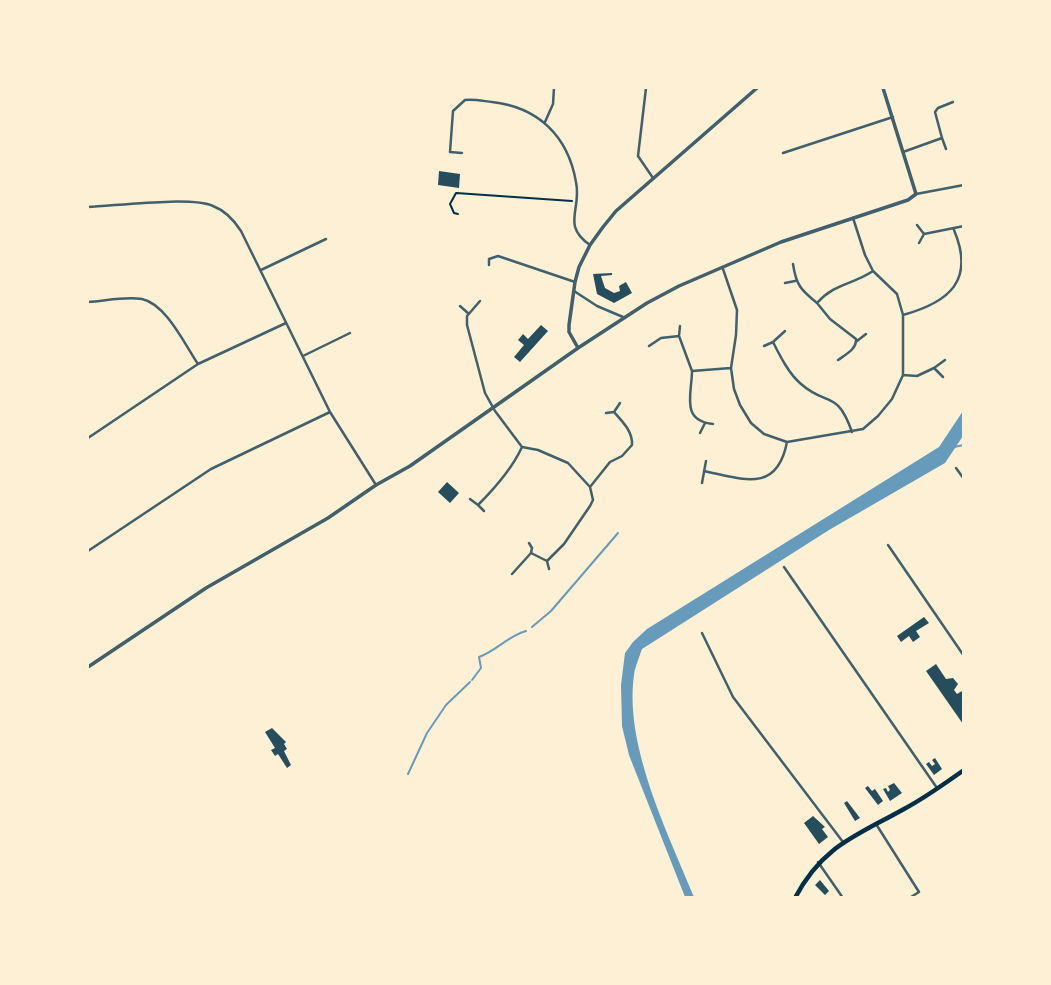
<!DOCTYPE html>
<style>
body{margin:0}
#map{position:relative;width:1051px;height:985px;overflow:hidden;background:#fdf0d5;font-family:"PT Serif",serif}
canvas{display:block}
.frame{position:absolute;inset:0;border:89px solid #fdf0d5;pointer-events:none}
</style>
<div id="map">
<canvas width="1051" height="985"></canvas>
<div class="frame"></div>
</div>
<script>
const g = document.querySelector('canvas').getContext('2d');
g.lineJoin = 'round';
function fill(path, color) { g.fillStyle = color; g.fill(path, 'evenodd'); }
function stroke(path, color, width, dash) { g.strokeStyle = color; g.lineWidth = width; g.lineCap = dash ? 'butt' : 'round'; g.setLineDash(dash || []); g.stroke(path); }
fill(new Path2D(`
 M963 411V436L945 463 829 530 642 649C639 658 635 667 634 675 624 746 668 833 694 897H685L629 755 622 726 621 685 625 653 633 642 647 629 939 447Z`), '#669bbc');
stroke(new Path2D(`
 M954 447 964 445
 M532 627 551 611 618 533
 M472 680 481 668 479 657C496 651 508 636 526 631
 M408 774 427 733 446 705 470 682`), '#669bbc', 2);
fill(new Path2D(`
 M439 171 460 174 459 188 438 185Z
 M612 273V275L601 276 605 288 614 293 620 291 619 286 626 282 632 293 614 303 597 294 593 274Z
 M541 325 548 331 520 362 514 357 524 345 518 340 523 334 528 339Z
 M447 482 459 493 450 503 438 492Z
 M924 617 929 623 916 631 920 637 913 642 909 636 901 642 897 636Z
 M936 664 946 679 953 678 958 684 954 690 957 694 962 691 963 694V724L926 671Z
 M272 728 286 742 284 744 287 749 284 751 291 765 287 768 278 754 275 756 271 750 275 748 265 732Z
 M935 758 942 769 934 775 926 764 929 762 932 766 935 764 932 760Z
 M894 783 902 793 890 801 883 789 886 788 888 792 890 790 888 786Z
 M868 786 872 791 875 789 883 801 878 805 865 788Z
 M847 801 860 818 855 821 844 803Z
 M813 816 825 827 822 829 828 837 819 844 804 823Z
 M820 880 829 891 825 895 815 885Z`), '#264d5e');
stroke(new Path2D(`
 M458 214 454 213 450 204 456 193 572 201`), '#003049', 2);
stroke(new Path2D(`
 M646 88 638 156 653 178
 M545 122 553 104 554 88
 M942 138 946 149
 M903 152 942 138 935 112 938 108 953 102
 M462 153 450 152 453 111 465 100C474 99 483 101 492 102 538 107 568 136 576 182 582 210 561 225 590 245
 M783 153 893 117
 M916 194 964 185
 M88 207C115 206 191 196 213 206 226 211 234 220 241 231L330 412 376 485
 M917 225 924 234 919 243
 M924 234 964 226
 M793 264C796 285 801 290 817 303
 M489 265V259L498 256 575 282
 M723 269 737 310 736 335 731 368 734 389 740 405 751 423 764 434 787 442 863 429 878 416 892 399 903 375V315L897 294 873 271 865 255 853 218
 M261 270 326 239
 M785 283 795 281
 M574 291 597 306 623 317
 M480 301 467 316V325L485 393 495 411 522 447 538 450 568 463 590 487 593 500 590 506 564 544 547 561 531 553
 M88 302C105 301 125 296 142 299 166 304 185 345 198 364
 M460 306 469 314
 M903 315C950 302 975 280 954 230
 M679 336 680 326
 M857 341 866 334
 M773 342 785 331
 M649 346 661 338 679 336 692 371
 M764 346 773 342C780 356 789 374 801 384 827 407 837 389 852 432
 M303 356 350 333
 M838 360C845 355 857 349 856 339L830 319 817 303C835 283 852 285 873 271
 M903 375 917 376 934 368
 M943 377 934 368 945 360
 M614 412 620 403
 M713 424C680 421 692 393 692 371L731 368
 M700 433 705 423
 M88 438 198 364 286 323
 M956 468 964 479
 M704 471C742 479 777 494 787 442
 M702 483 706 461
 M590 487 610 462 622 456 632 445C633 432 623 422 614 412L606 413
 M470 499 478 505
 M484 511 478 505C495 488 512 469 522 447
 M888 545 964 656
 M88 551 211 469 330 412
 M547 561 549 569
 M784 567 937 788
 M512 574 531 553 532 548 529 543
 M702 633 733 697 843 842
 M876 824 919 892 911 897
 M818 862 843 898`), '#3f606c', 2.5);
stroke(new Path2D(`
 M578 348 569 332V325L575 282 579 267 590 245 603 227 616 211 757 88
 M88 667 206 588 328 518 376 485 410 466 578 348 647 303 679 286 781 242 908 200 916 194 883 88`), '#3f606c', 3.5);
stroke(new Path2D(`
 M795 898C822 846 856 836 904 809 925 798 944 784 964 770`), '#003049', 4.5);
</script>
